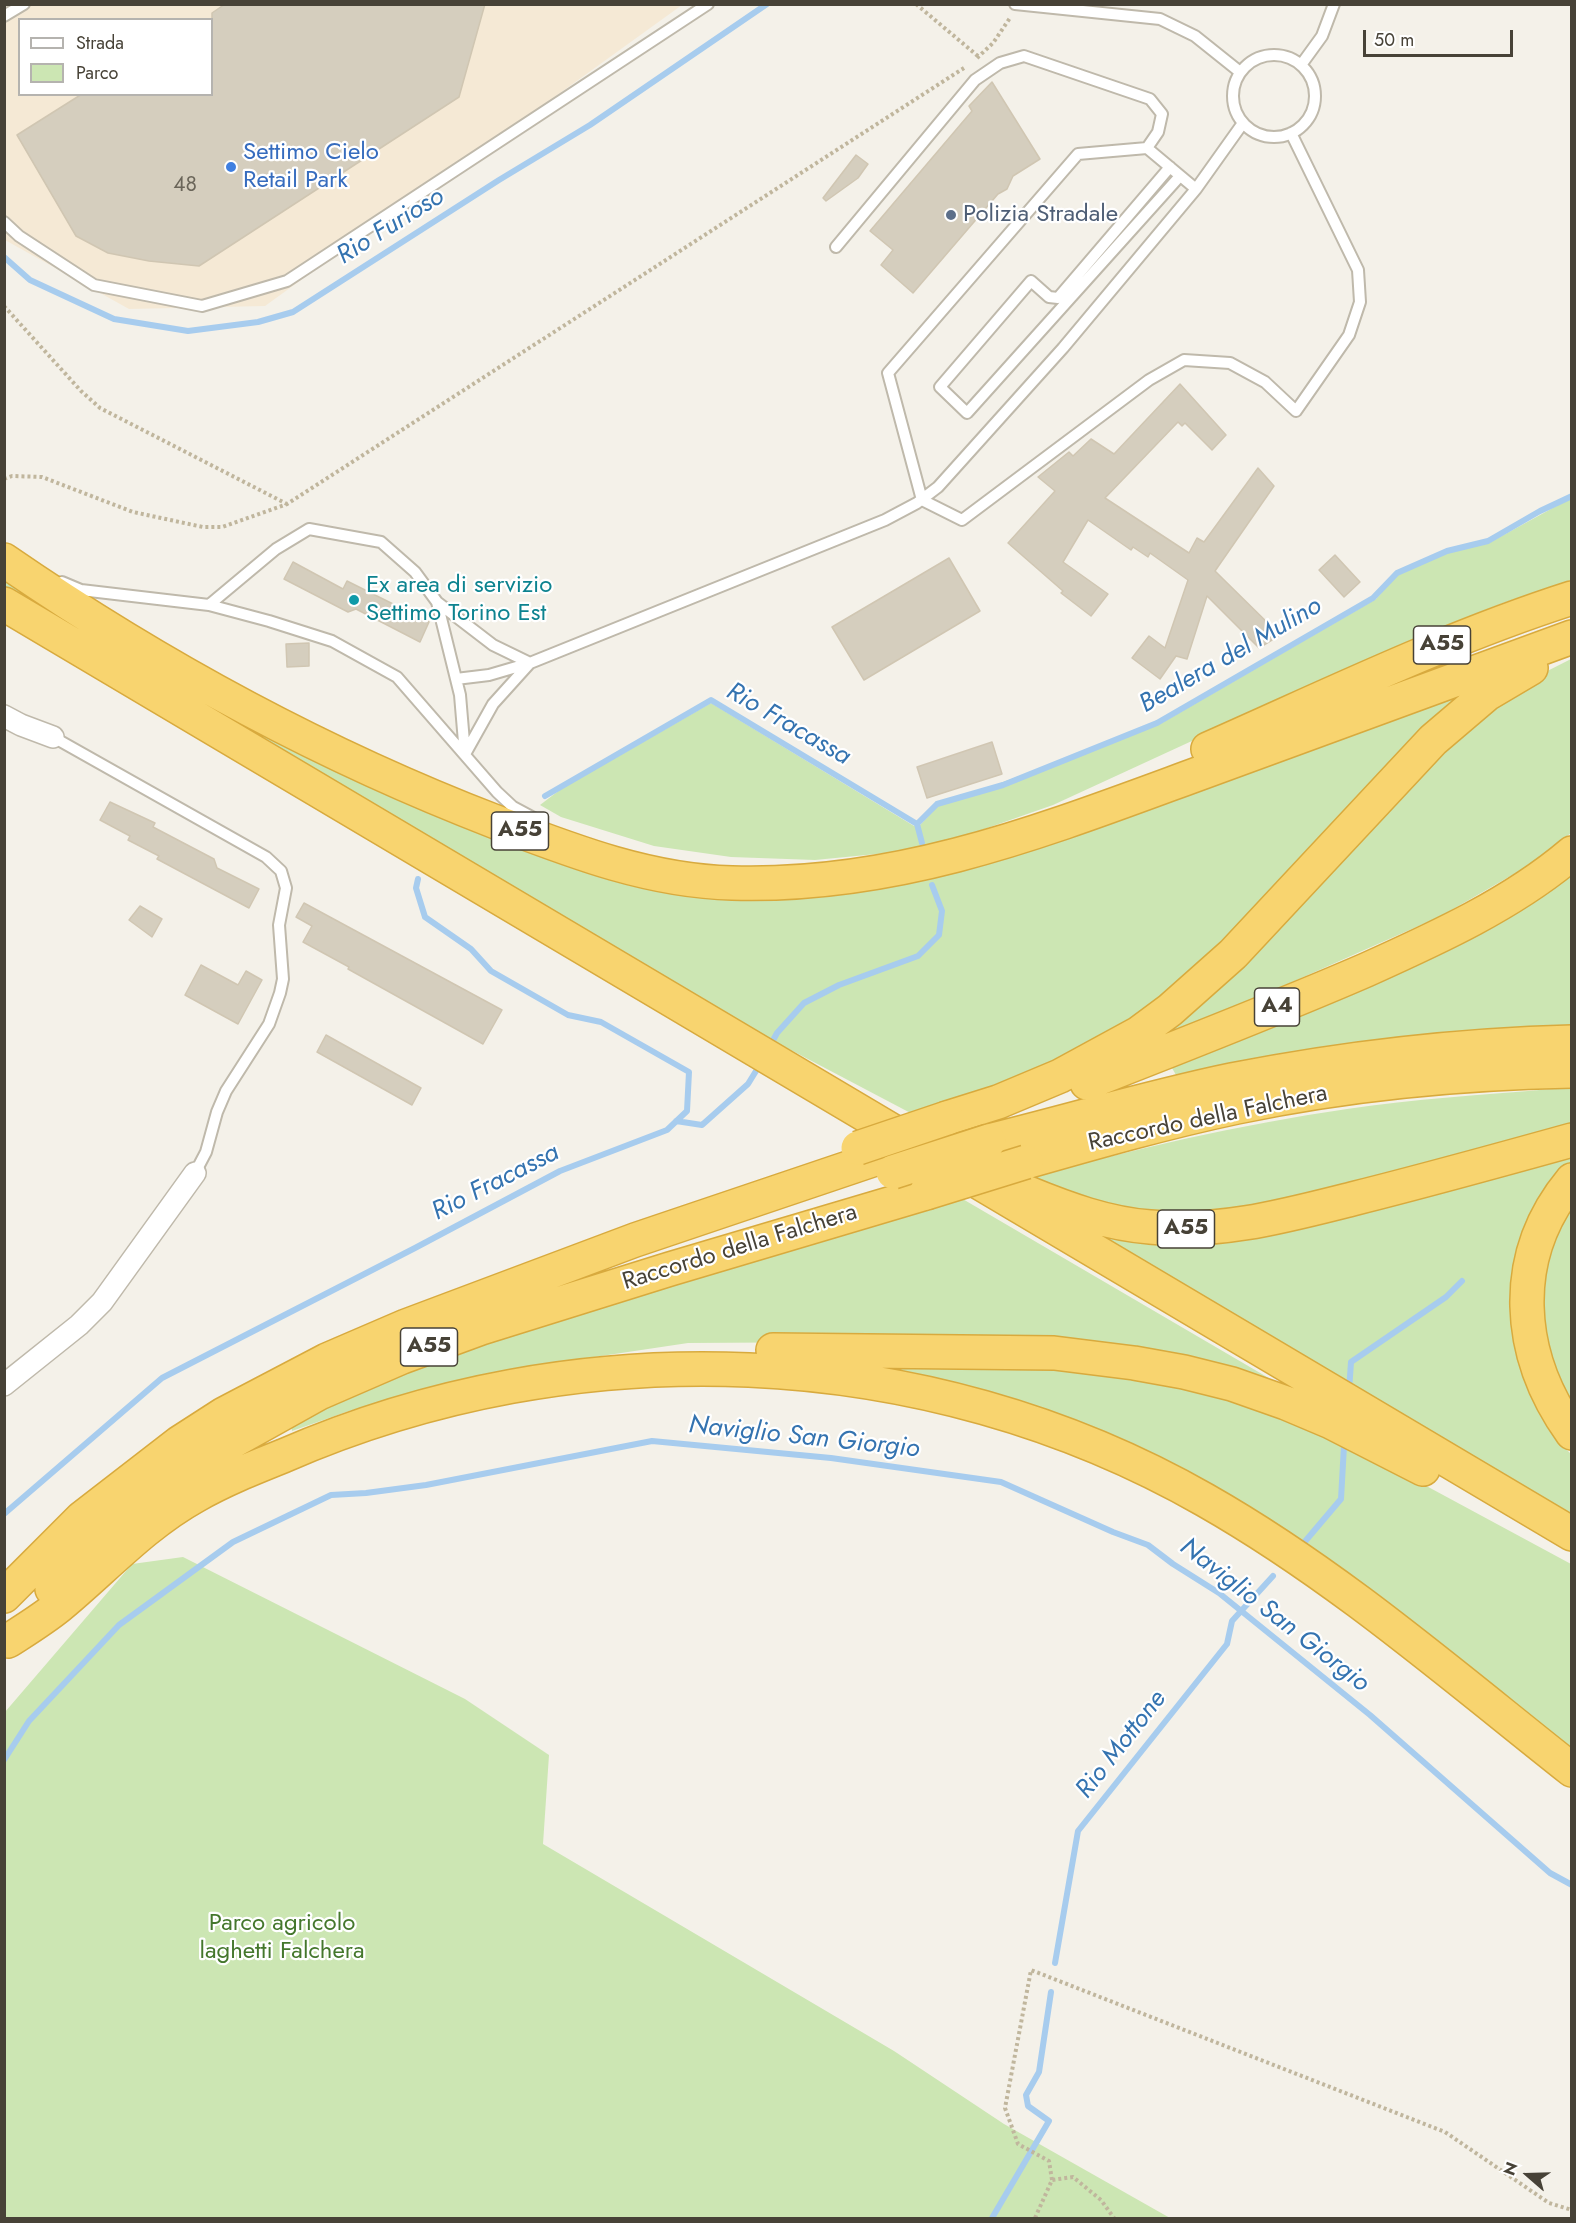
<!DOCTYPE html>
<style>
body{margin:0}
#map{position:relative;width:1576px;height:2223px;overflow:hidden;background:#f4f1e9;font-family:Jost,sans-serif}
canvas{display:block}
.frame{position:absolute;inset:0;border:6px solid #474237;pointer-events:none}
.legend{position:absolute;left:18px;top:18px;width:195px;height:78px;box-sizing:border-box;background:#fff;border:2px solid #b5b3af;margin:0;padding:8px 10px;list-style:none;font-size:18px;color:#474237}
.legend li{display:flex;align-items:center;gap:12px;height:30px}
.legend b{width:30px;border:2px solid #b5b3af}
.north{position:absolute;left:1498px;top:2145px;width:60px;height:60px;-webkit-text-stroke:4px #fff;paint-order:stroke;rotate:290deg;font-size:16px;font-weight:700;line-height:24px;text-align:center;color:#474237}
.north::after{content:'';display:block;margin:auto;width:21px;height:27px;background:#474237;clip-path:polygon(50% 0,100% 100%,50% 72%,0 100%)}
.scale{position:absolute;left:1363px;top:30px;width:150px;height:27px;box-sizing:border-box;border:3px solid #474237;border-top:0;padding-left:8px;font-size:18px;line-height:21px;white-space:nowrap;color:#474237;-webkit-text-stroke:4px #fff;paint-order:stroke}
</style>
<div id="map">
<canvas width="1576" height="2223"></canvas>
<div class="frame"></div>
<ul class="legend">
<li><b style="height:8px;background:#fff"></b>Strada</li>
<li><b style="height:16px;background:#cce6b3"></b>Parco</li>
</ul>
<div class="north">N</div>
<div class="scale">50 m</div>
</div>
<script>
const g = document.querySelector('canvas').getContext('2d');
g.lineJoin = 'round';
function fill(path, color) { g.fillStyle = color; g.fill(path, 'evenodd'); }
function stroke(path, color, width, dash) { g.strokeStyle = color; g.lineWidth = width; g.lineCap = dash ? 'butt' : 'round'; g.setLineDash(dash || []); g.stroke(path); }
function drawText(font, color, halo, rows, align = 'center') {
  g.font = font + ' Jost,sans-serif'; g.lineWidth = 4.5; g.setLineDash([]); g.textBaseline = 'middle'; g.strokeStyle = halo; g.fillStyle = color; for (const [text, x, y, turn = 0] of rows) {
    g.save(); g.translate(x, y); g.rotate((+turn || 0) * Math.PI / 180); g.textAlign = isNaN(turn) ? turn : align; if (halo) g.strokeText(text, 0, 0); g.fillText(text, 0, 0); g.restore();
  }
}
fill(new Path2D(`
 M4 5H682L265 306 129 309 5 240ZM20 20H212V94H20Z`), '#f5e9d5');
fill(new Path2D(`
 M1571 498V580L1503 603 1424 634 1053 805 973 833 897 852 815 860 731 857 654 846 561 817 540 805 561 789 711 703 914 826 920 825 938 806 1160 724 1376 599 1398 574 1446 553 1489 543Z
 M5 577 98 639 95 643 5 590Z
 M1571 659V833L1533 863 1441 916 1202 1022 1165 1034 1162 1030 1354 836 1502 694Z
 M1449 695 1453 701 1416 737 1233 939 1094 1049 920 1118 749 1028 221 719 224 714C316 762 409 807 506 844 550 861 594 877 640 888 679 896 719 897 758 899Z
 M1571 875V1025L1449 1032 1323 1047 1176 1075 1172 1068 1380 980 1494 927Z
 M1551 1089H1571V1129L1305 1201 1174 1217 1122 1211 1026 1179C1131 1149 1239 1125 1347 1109 1414 1099 1482 1095 1551 1089Z
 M1571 1152V1165L1521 1246 1564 1447 1571 1454V1518L1092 1231 1132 1233Z
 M961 1198 1279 1384 854 1342 688 1343 521 1368 438 1386 349 1411 292 1431 291 1425 355 1395 429 1364 519 1333 662 1288Z
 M1571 1198V1412L1549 1369 1537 1288 1567 1203Z
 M957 1363 1119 1373 1265 1407 1419 1482 1571 1564V1754L1284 1534 883 1370 884 1365Z
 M183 1557 465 1699 549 1755 543 1844 894 2051 1004 2124 1170 2218H5V1712L132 1564Z`), '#cce6b3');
stroke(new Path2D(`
 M4 257 30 280 114 319 188 331 258 322 293 312 499 180 590 125 767 4
 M545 796 711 700 917 824
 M922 843 917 824 937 804 1003 785 1157 723 1373 598 1397 573 1447 551 1488 541 1540 511 1572 496
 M770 1046 777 1033 804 1003 839 985 918 956 939 935 942 911 932 885
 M676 1121 702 1125 748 1084 756 1071
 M1349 1391 1351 1362 1446 1297 1462 1281
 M4 1514 162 1378 415 1248 560 1171 667 1130 687 1111 689 1072 601 1022 568 1015 491 971 471 949 425 917 416 888 418 879
 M1302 1545 1341 1499 1344 1446
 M4 1760 29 1721 119 1625 233 1542 331 1495 366 1493 426 1485 652 1441 831 1458 1001 1482 1113 1532 1148 1545 1173 1564 1219 1593 1370 1715 1550 1873 1572 1885
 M1055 1963 1078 1831 1227 1644 1232 1621 1273 1576
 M992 2218 1049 2121 1028 2106 1026 2095 1039 2072 1051 1992`), '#a7ccee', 6);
const building = new Path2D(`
 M225 4H485L459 97 199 266 149 261 108 253 76 236 17 135 82 94H212V13Z
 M992 82 1040 159 1013 176 1007 189 998 194 913 293 881 265 893 250 870 231 972 111 969 106Z
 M856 155 868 164 858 178 826 201 823 198Z
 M1180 384 1226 435 1212 450 1185 423 1182 426 1178 422 1105 498 1189 553 1197 538 1204 542 1258 468 1274 486 1215 571 1280 635 1259 648 1207 596 1187 659 1176 656 1160 679 1132 658 1149 636 1165 648 1188 580 1150 553 1148 557 1133 547 1131 550 1088 520 1063 562 1108 594 1091 616 1061 593 1063 591 1008 543 1055 491 1038 477 1069 452 1073 456 1091 439 1114 454Z
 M1335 555 1360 582 1344 597 1319 570Z
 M949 558 980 611 864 680 832 627Z
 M293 562 343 589 347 581 429 622 420 642 356 609 348 612 284 579Z
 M309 643V666L287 667 286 644Z
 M992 742 1002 774 927 798 917 767Z
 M110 802 155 823 153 827 214 859 217 868 259 889 249 908 157 859 159 856 128 840 130 836 100 820Z
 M304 903 502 1010 483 1044 348 969 349 967 303 942 312 926 296 917Z
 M140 906 162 919 152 937 129 920Z
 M201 965 238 985 246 971 262 980 238 1024 185 995Z
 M326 1035 421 1088 412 1105 317 1052Z`);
fill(building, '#d5cebe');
stroke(building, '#d0c6b2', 1.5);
const lane = new Path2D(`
 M1015 4 1160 19 1195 36 1240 72
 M4 16 24 4
 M1233 96a41 41 0 1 1 82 0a41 41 0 1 1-82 0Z
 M1301 65 1322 36 1334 4
 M1170 167 1058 298 1049 297 1031 281 940 387 967 413 1180 176
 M1196 189 1147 148 1078 154 888 373 922 500 962 520 1149 380 1184 360 1230 363 1265 382 1296 411 1349 335 1360 302 1358 270 1291 133
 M4 222 19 236 94 285 202 306 287 281 708 4
 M836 247 975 80 1000 63 1024 56 1150 99 1162 114 1158 132 1147 148
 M62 582 81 590 209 605 269 621 332 641 397 677 497 792 513 807 541 822
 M437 602 493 645 530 663 493 704 465 754
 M209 605 276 549 309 529 381 542 415 572 437 602 460 695 465 754
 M456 679 489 675 530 663 885 520 917 503 938 487 1063 348 1196 189 1243 123
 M53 737 266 857 281 871 286 888 279 925 283 979 280 993 269 1024 226 1091 217 1112 206 1152 195 1173`);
const street = new Path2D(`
 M4 716 21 725 53 737
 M4 1385 79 1325 102 1302 195 1173`);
const highway = new Path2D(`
 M4 560C158 666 322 755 496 822 572 851 649 881 732 883 902 888 1050 828 1206 771 1328 727 1450 682 1572 637
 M4 604 1572 1534
 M1208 749C1328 696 1447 638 1572 598
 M1087 1083C1180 1046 1274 1010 1366 970 1437 938 1512 904 1572 853
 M947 1118 998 1102 1060 1076 1139 1033 1170 1010 1233 954 1433 740 1487 694 1531 668
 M989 1141C1070 1121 1150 1097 1232 1080 1344 1058 1458 1045 1572 1042
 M1026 1162C1096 1142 1166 1122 1237 1107 1347 1084 1460 1073 1572 1071
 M1572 1180C1508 1257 1516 1355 1572 1433
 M1028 1193C1067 1209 1108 1224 1150 1227 1221 1234 1288 1215 1356 1198 1428 1180 1500 1160 1572 1140
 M773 1350 1054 1353 1134 1363 1184 1372 1232 1384 1286 1403 1331 1422 1423 1469
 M52 1589 89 1546 182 1474 233 1441 319 1393 402 1357 481 1328 670 1269 926 1193
 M4 1596 82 1518 179 1443 224 1414 327 1360 406 1326 635 1240 875 1159
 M8 1641C25 1630 43 1619 59 1606 104 1569 143 1525 195 1496 223 1480 253 1468 283 1456 576 1328 925 1340 1205 1500 1337 1575 1453 1676 1572 1770`);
stroke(lane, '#bfb9ab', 14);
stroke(street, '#bfb9ab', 24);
stroke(highway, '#d8aa3e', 36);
stroke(new Path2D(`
 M916 4 979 57
 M977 58 993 43 1010 18
 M4 306 81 391 100 408 287 504
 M4 479 12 476 42 477 133 512 203 527H222L287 504 964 68
 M1052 2180 1049 2161 1018 2144 1005 2108 1031 1970 1445 2132 1549 2203 1572 2210
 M1035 2218 1052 2180 1073 2177 1101 2200 1114 2218`), '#c0b69d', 4, [3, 3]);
stroke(lane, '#fff', 10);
stroke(street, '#fff', 21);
stroke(highway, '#f8d46f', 33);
const highwayBridge = new Path2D(`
 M858 1148 947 1118
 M893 1172 989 1141
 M926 1193 1026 1162`);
stroke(highwayBridge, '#d8aa3e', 36, []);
stroke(highwayBridge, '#f8d46f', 33);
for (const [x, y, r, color] of [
 [231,167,6,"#3f7fe0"],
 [951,215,6,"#5c6f8a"],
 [354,600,6,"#0f9aa8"]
]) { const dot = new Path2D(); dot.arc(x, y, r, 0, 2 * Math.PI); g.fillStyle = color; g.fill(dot); stroke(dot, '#fff', 2); }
drawText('21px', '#6a6559', null, [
 ["48",185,186]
]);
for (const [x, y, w] of [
 [1442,645,57],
 [520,831,57],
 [1277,1007,45],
 [1186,1229,57],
 [429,1347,57]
]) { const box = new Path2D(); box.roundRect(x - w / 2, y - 19, w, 38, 4.5); g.fillStyle = '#fff'; g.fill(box); stroke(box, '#474237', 1.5); }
drawText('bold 22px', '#474237', null, [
 ["A55",1442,645],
 ["A55",520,831],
 ["A4",1277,1007],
 ["A55",1186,1229],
 ["A55",429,1347]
]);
drawText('24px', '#366cbe', '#fff', [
 ["Settimo Cielo",243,153],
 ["Retail Park",243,181]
], 'left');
drawText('24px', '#4e5e75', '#fff', [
 ["Polizia Stradale",963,215]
], 'left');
drawText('24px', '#0d838f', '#fff', [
 ["Ex area di servizio",366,586],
 ["Settimo Torino Est",366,614]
], 'left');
drawText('24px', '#474237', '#fff', [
 ["Raccordo della Falchera",1208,1119,-12],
 ["Raccordo della Falchera",740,1248,-17]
]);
drawText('24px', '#44772c', '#fff', [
 ["Parco agricolo",282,1924],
 ["laghetti Falchera",282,1952]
]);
drawText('italic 26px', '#3473b0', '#fff', [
 ["Rio Furioso",391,227,-32],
 ["Bealera del Mulino",1231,656,-30],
 ["Rio Fracassa",788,725,30],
 ["Rio Fracassa",496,1183,-27],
 ["Naviglio San Giorgio",804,1438,6],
 ["Naviglio San Giorgio",1274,1616,38],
 ["Rio Mottone",1122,1745,-52]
]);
</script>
